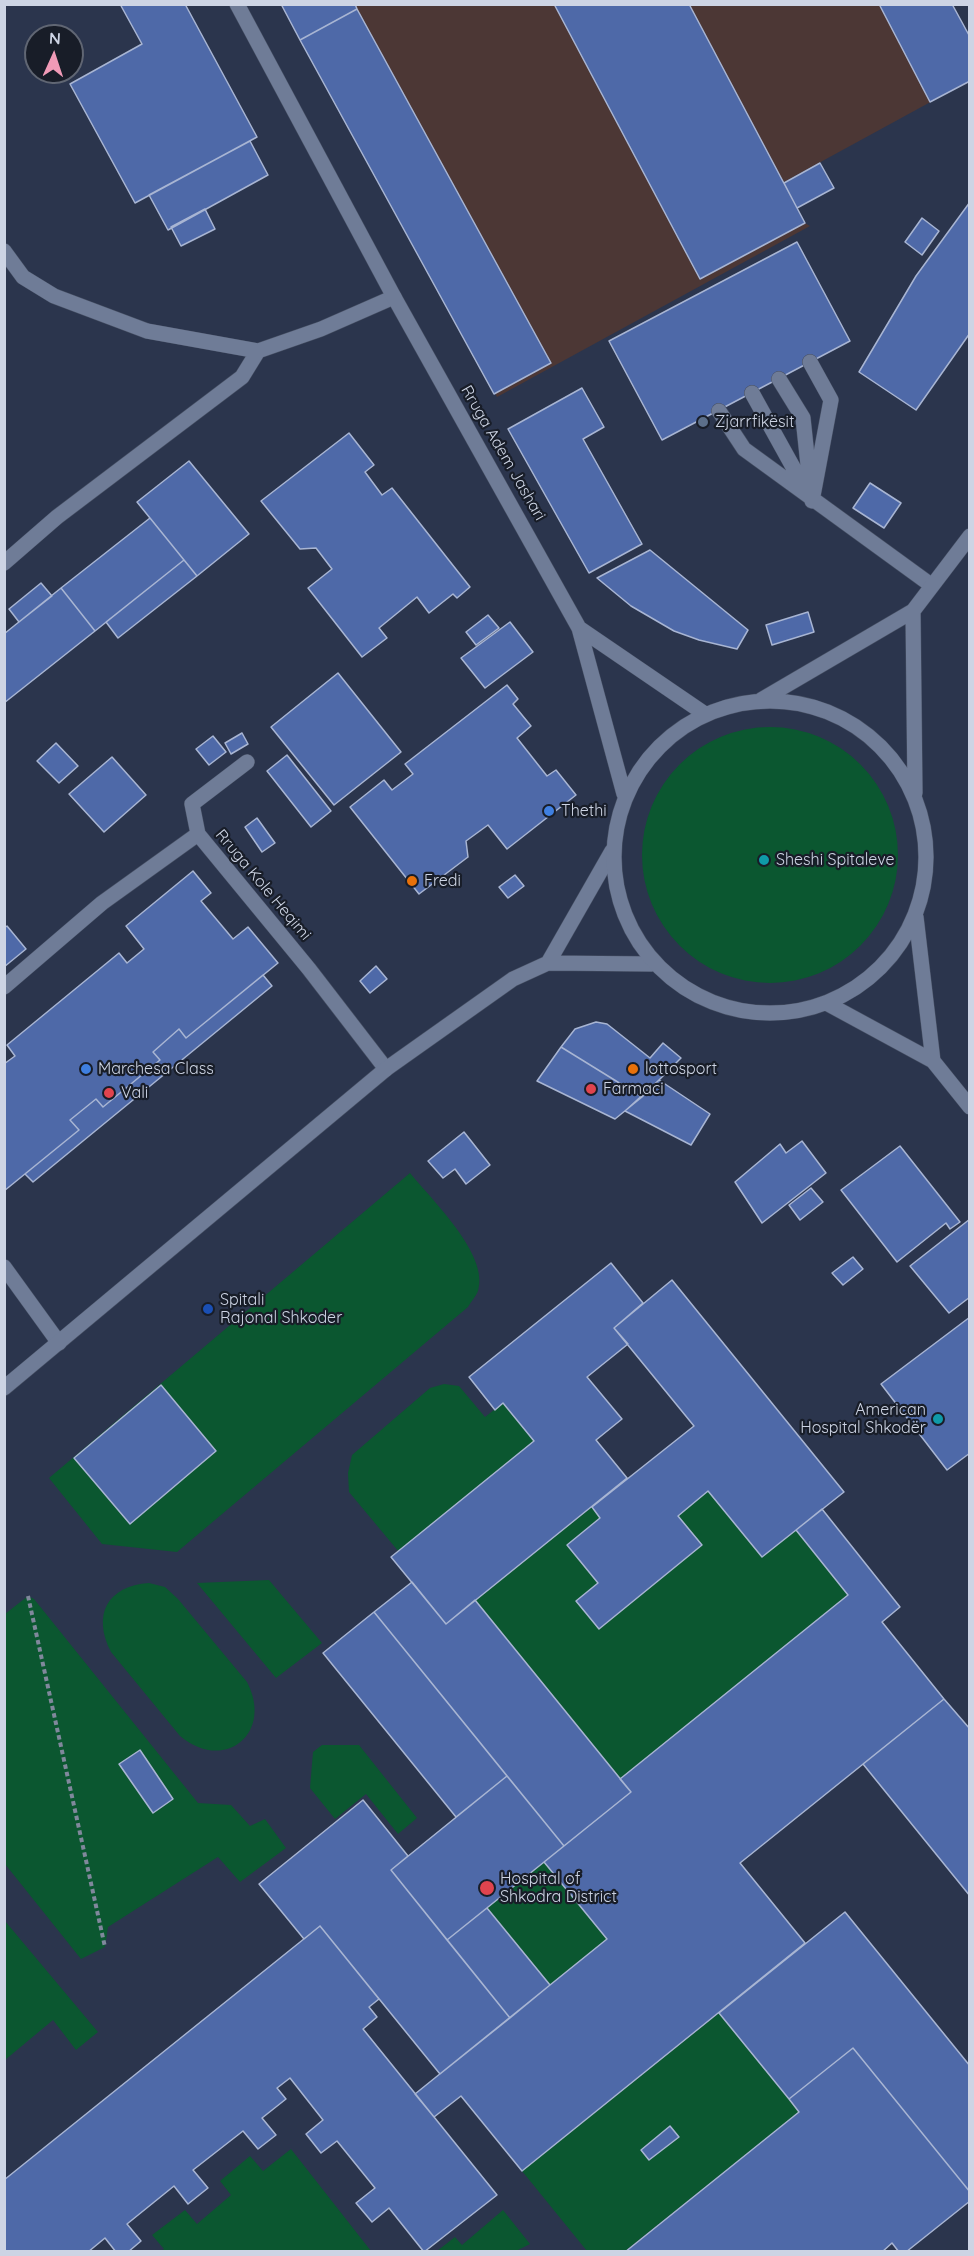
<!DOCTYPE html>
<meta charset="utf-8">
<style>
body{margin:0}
#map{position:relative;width:974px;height:2256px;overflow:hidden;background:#2b354d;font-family:Quicksand,sans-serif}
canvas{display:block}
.frame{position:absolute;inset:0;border:6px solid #cdd4e4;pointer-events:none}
.north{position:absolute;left:24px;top:24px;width:60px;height:60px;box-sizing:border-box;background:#181d28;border:2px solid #606673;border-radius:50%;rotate:3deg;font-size:16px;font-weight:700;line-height:24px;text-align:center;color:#cdd4e4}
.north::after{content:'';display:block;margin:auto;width:21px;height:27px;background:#f09ab7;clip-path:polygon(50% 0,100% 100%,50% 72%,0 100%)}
</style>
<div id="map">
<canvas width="974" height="2256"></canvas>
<div class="frame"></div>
<div class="north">N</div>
</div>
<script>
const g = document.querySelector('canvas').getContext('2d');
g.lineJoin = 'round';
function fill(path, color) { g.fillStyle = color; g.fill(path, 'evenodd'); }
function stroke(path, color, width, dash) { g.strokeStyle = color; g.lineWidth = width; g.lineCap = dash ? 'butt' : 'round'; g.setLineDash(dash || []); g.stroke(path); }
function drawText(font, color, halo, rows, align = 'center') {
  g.font = font + ' Quicksand,sans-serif'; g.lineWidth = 4.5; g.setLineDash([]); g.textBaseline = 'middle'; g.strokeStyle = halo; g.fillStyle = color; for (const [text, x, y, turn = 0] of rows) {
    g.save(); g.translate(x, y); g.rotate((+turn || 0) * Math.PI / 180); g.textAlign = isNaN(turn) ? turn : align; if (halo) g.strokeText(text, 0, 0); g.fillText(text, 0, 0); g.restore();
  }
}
fill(new Path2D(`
 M281 5H952L969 37V81L784 182 805 223 810 226 497 397Z`), '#4c3735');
fill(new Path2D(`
 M642 855a128 128 0 1 1 256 0a128 128 0 1 1-256 0Z
 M410 1173C431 1199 490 1255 478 1291 476 1296 471 1302 468 1307L177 1552 102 1544 49 1478Z
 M444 1384 459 1386 485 1417 503 1403 534 1441 399 1552 349 1492 348 1473 352 1455 430 1388Z
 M708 1491 762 1557 796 1530 848 1595 620 1779 475 1600 592 1507 600 1518 567 1545 598 1583 576 1601 599 1629 702 1545 678 1516Z
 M269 1580 322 1643 276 1678 197 1583Z
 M149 1583 165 1587 178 1599 247 1682C274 1734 224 1773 180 1736L111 1652C92 1615 107 1586 149 1583Z
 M28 1596 34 1599 198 1803 231 1805 250 1826 265 1819 286 1848 240 1882 218 1857 108 1927 105 1947 81 1959 5 1864V1614Z
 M322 1745H359L417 1818 398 1834 366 1794 335 1819 310 1788 313 1752Z
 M544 1862 607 1939 550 1985 487 1908Z
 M5 1921 98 2032 76 2050 53 2020 5 2060Z
 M719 2013 799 2112 625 2251H587L522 2171Z
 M291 2149 371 2251H161L164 2249 152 2235 185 2210 197 2224 231 2195 220 2181 250 2156 263 2171Z
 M503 2210 530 2244 516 2251H437L455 2237 462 2245Z`), '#0b5730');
const building = new Path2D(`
 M120 4H185L257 137 135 203 70 84 142 44Z
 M281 4H355L357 9 300 40Z
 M554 4H689L805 223 700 279Z
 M879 4H952L970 37V81L930 102Z
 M357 9 551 363 494 394 300 40Z
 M250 141 268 175 168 230 149 195Z
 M820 163 834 188 797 208 784 183Z
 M970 202V333L916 410 859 372 916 276Z
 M205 209 215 229 181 246 171 227Z
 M922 218 939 231 922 255 905 242Z
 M797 242 850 341 662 440 609 341Z
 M582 388 604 427 583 439 642 544 589 573 508 429Z
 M349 433 374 465 365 472 382 495 392 488 470 587 457 598 453 594 429 613 417 597 379 628 387 638 362 657 308 588 332 569 316 548 300 549 261 501Z
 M189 461 249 534 197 576 137 502Z
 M870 483 901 503 884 528 853 508Z
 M150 518 184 560 95 631 61 588Z
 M650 550 748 630 737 649 699 640 674 631 631 606 597 578Z
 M184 560 197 576 118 638 106 622Z
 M41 583 52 596 19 622 9 609Z
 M61 588 95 631 4 703V634Z
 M808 612 814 632 772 645 766 625Z
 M488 615 499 628 476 645 466 632Z
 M510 622 533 652 485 688 461 658Z
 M338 673 401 752 334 805 271 727Z
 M507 685 518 699 513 704 531 726 517 738 547 776 556 770 576 795 507 849 488 825 466 841 468 857 419 894 350 807 384 780 392 790 413 774 405 764Z
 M242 733 248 744 231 754 225 743Z
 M213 736 226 752 209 765 196 749Z
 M56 743 78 766 59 783 37 761Z
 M287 755 331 811 311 827 267 771Z
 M112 757 146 795 104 832 69 794Z
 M257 818 275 843 262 852 245 827Z
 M193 871 211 893 201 901 233 939 248 927 278 963 186 1038 179 1029 153 1052 160 1060 103 1107 96 1099 70 1120 79 1130 4 1191V1064L15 1056 7 1045 119 953 127 963 144 949 126 926Z
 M515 875 524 886 508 898 499 887Z
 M7 926 26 949 4 967V928Z
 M376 966 387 979 370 993 360 981Z
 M263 975 272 986 33 1182 25 1174 79 1130 70 1120 96 1099 103 1107 160 1060 153 1052 179 1029 186 1038Z
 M596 1022 607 1024 650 1058 663 1043 681 1058 642 1097 561 1047 575 1029Z
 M561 1047 642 1097 615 1119 537 1081Z
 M659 1080 710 1114 691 1145 625 1111Z
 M464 1132 490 1165 466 1184 455 1169 443 1178 428 1161Z
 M802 1141 826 1173 762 1223 735 1182 780 1144 786 1153Z
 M900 1146 960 1222 950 1229 946 1223 897 1262 841 1190Z
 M811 1188 823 1202 800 1220 789 1205Z
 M970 1219V1297L949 1313 910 1266Z
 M853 1257 863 1269 843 1285 832 1273Z
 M611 1263 643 1303 614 1328 628 1344 587 1377 622 1419 596 1440 627 1478 446 1624 391 1557 534 1441 503 1403 495 1410 469 1377Z
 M672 1280 844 1492 762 1557 708 1491 678 1516 702 1545 599 1629 576 1601 598 1583 567 1545 600 1518 592 1507 694 1426 614 1328Z
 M970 1317V1453L947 1470 881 1384Z
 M161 1385 216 1451 130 1524 74 1458Z
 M822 1509 900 1607 882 1622 944 1699 740 1863 805 1943 522 2171 461 2096 434 2117 415 2094 607 1939 544 1862 631 1792 620 1779 848 1595 796 1530Z
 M412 1582 446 1624 475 1600 631 1792 564 1846 374 1612Z
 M374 1612 507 1776 456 1817 323 1653Z
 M944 1699 970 1729V1896L863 1764Z
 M140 1750 173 1799 153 1813 119 1764Z
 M507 1776 564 1846 447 1940 391 1870Z
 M363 1800 408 1856 391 1870 510 2018 440 2074 320 1926 304 1939 259 1884Z
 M487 1908 550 1985 510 2018 447 1940Z
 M845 1912 970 2066V2192L853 2048 789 2099 719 2013Z
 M320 1926 379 1999 369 2007 377 2017 363 2029 497 2195 424 2252 389 2208 372 2222 356 2203 375 2188 337 2141 321 2153 306 2134 323 2120 290 2078 277 2088 286 2099 262 2118 276 2135 258 2149 243 2131 193 2170 208 2188 188 2204 174 2186 127 2224 141 2241 128 2252H116L105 2238 88 2252H4V2180Z
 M853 2048 970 2192V2201L906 2252H899L892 2243 882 2252H625L799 2112 789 2099Z
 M670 2126 679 2137 649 2160 641 2150Z`);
fill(building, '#4e69a8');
stroke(building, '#a8b5d3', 1.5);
const service = new Path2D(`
 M4 251 23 277 54 296 147 331 258 351 321 329 394 297
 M810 362 831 400 812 501
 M779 379 803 418 810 484
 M752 393 809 496
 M719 411 744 449 931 585
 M4 563 57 517 242 377 258 351`);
const minor = new Path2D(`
 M198 834 192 804 247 762
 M4 987 102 903 198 834 309 969 386 1069
 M4 1267 59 1343`);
const tertiary = new Path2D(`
 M548 963 612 851
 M4 1388 386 1069 513 979 548 963 652 964`);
const secondary = new Path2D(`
 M237 4 394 297 579 628 624 794
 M913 611 915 793
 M579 628 705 714
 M761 700 913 611 970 536
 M614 857a156 156 0 1 1 312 0a156 156 0 1 1-312 0Z
 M916 917 933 1061
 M828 1004 933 1061 970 1107`);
stroke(service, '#475064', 16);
stroke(minor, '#475064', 16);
stroke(tertiary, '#475064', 16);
stroke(secondary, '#475064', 16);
stroke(new Path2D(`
 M28 1596 105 1947`), '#80889c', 4, [4.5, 3]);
stroke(service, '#6f7c97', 15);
stroke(minor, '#6f7c97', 15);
stroke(tertiary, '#6f7c97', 15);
stroke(secondary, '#6f7c97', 15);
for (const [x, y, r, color] of [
 [703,422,6,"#5c6f8a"],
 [549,811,6,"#3f7fe0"],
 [764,860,6,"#0f9aa8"],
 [412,881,6,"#e8710a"],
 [86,1069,6,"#3f7fe0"],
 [633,1069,6,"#e8710a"],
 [591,1089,6,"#e0444e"],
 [109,1093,6,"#e0444e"],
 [208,1309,6,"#1a4fb4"],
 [938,1419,6,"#0f9aa8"],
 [487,1888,8,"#e0444e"]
]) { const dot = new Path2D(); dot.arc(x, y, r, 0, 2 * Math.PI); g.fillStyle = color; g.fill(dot); stroke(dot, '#181d28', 2); }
drawText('16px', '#cdd4e4', '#181d28', [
 ["Zjarrfikësit",715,422],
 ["Thethi",561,811],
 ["Sheshi Spitaleve",776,860],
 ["Fredi",424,881],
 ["Marchesa Class",98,1069],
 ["lottosport",645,1069],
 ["Farmaci",603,1089],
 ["Vali",121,1093],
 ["Spitali",220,1300],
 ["Rajonal Shkoder",220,1318],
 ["American",926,1410,"right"],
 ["Hospital Shkodër",926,1428,"right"],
 ["Hospital of",500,1879],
 ["Shkodra District",500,1897]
], 'left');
drawText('16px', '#cdd4e4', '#181d28', [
 ["Rruga Adem Jashari",503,453,60],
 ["Rruga Kole Heqimi",263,885,50]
]);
</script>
